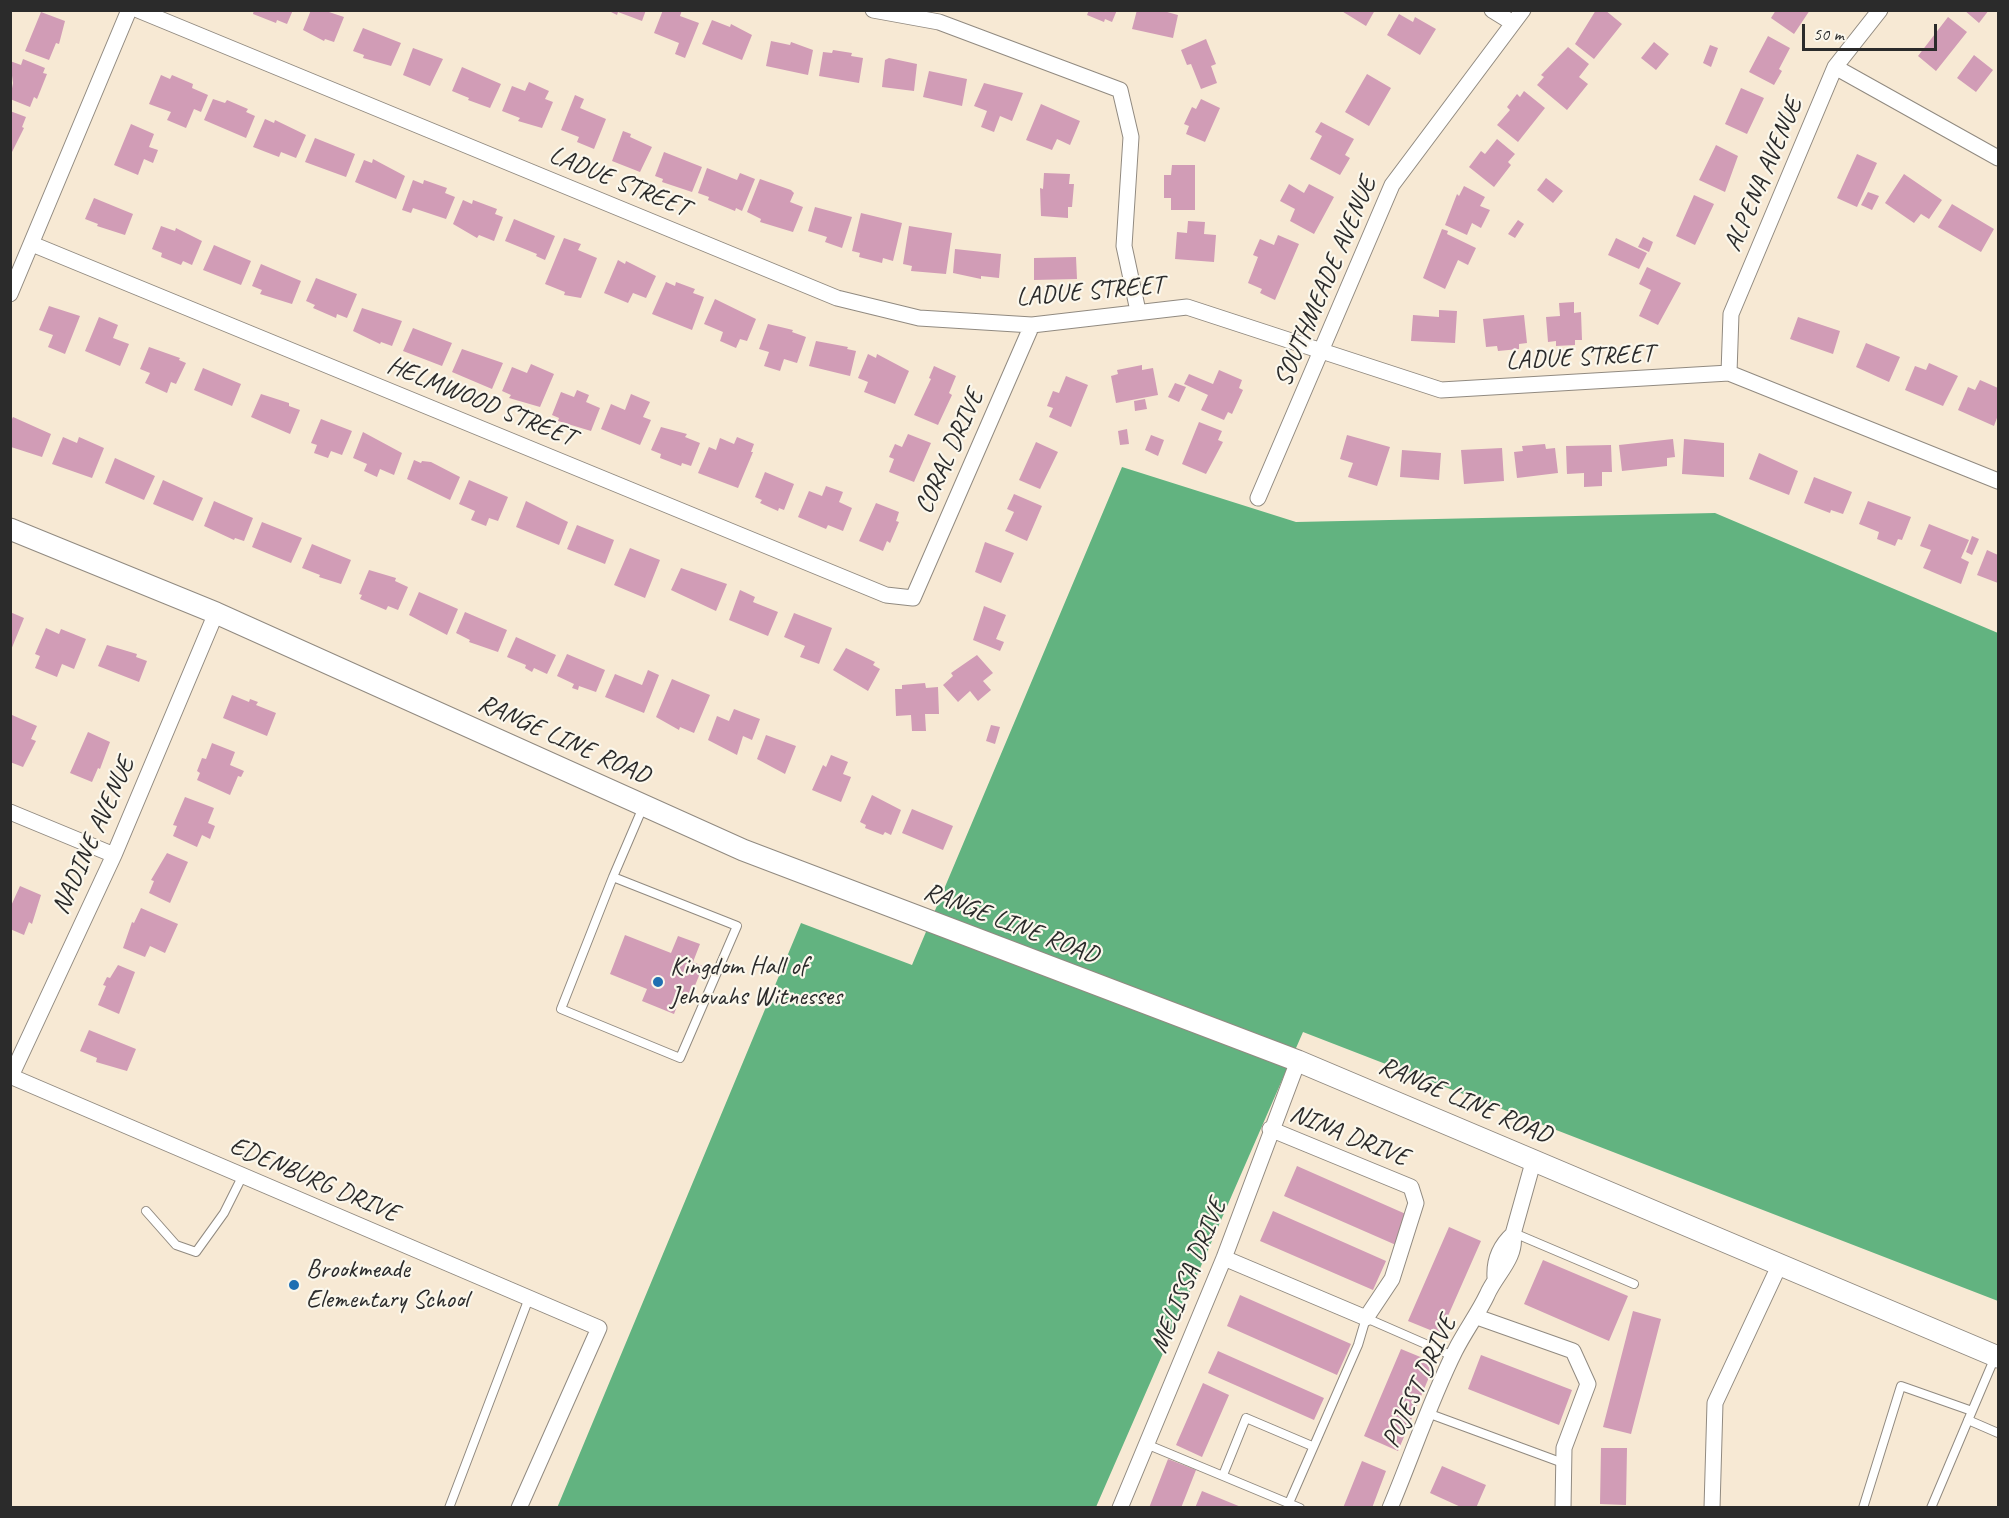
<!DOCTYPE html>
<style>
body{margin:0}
#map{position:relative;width:2009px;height:1518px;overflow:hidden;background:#f7e9d4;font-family:Caveat,sans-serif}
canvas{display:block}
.frame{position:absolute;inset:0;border:12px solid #2b2b2b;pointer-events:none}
.scale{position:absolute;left:1802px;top:24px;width:135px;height:27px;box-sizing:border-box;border:3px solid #2b2b2b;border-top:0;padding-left:8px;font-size:18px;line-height:21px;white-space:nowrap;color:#2b2b2b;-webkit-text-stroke:4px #fbf7ec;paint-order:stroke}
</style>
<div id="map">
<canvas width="2009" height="1518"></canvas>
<div class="frame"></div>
<div class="scale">50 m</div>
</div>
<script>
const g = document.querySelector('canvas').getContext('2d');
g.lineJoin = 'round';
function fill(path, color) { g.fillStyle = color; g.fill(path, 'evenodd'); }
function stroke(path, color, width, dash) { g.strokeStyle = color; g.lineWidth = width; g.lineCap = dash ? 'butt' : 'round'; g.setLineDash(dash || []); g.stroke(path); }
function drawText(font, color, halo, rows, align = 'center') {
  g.font = font + ' Caveat,sans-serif'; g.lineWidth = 4.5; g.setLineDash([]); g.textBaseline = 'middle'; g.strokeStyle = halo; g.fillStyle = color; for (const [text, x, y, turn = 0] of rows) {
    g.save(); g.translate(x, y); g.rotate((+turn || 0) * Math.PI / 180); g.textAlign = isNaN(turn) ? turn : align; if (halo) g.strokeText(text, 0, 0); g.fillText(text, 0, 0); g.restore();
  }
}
fill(new Path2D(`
 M1122 467 1296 522 1715 513 1998 633V1301L1303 1032 1096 1507 557 1508 801 923 912 965Z`), '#62b380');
fill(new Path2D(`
 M254 10H293L287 24 277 20 276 23 253 14Z
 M311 10H323L344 17 334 42 325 39 324 41 303 30Z
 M607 10H646L642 21 618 12 617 15Z
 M663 10H682L680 16 699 23 685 58 675 54 679 43 654 33Z
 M1089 10H1117L1112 22 1105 19 1104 22 1087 15Z
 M1137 10H1160L1178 15 1173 38 1132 29Z
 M1340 10H1375L1366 26Z
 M1596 10H1605L1622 24 1594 59 1575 44Z
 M1776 10H1810L1794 34 1771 18Z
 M1964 10H1989L1979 23Z
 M41 12 65 21 59 44 56 43 49 60 25 51Z
 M1399 14 1413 22 1415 17 1436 29 1420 55 1387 35Z
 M1948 17 1967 32 1936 71 1918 56Z
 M712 20 730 27 731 24 752 35 742 60 702 44Z
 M363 28 401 43 391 66 363 58 364 55 353 51Z
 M1768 36 1790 48 1779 69 1782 71 1774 85 1749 72Z
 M1206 39 1216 64 1211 66 1217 83 1201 89 1191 64 1187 65 1181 50Z
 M771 41 790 45 791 42 813 50 808 75 766 66Z
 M1654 42 1669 54 1656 70 1641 58Z
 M1710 45 1718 48 1711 67 1703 63Z
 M1568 47 1589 64 1579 77 1588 84 1567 110 1537 85 1544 77 1541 75Z
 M413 48 443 59 430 86 403 75Z
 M833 50 852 53 851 56 863 58 859 83 819 76 823 52 832 53Z
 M1974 55 1993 70 1976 92 1957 78Z
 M889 58 917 64 914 91 882 87 885 60Z
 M23 59 45 68 43 73 47 74 37 99 34 97 30 107 10 99 13 83 10 61 21 65Z
 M462 67 501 84 490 108 468 100 469 98 452 91Z
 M929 71 967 79 962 106 923 97Z
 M1367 74 1391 88 1369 126 1345 112Z
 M161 75 170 79 172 75 193 84 192 88 208 95 201 112 194 109 186 128 167 120 171 112 149 104Z
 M529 82 549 91 545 99 553 102 542 128 518 121 520 118 502 111 512 86 525 91Z
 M984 83 1023 93 1012 121 1000 116 994 132 981 127 987 111 974 106Z
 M1741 88 1764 98 1747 134 1725 124Z
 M1524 91 1545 108 1518 142 1497 125 1510 110 1507 107 1517 94 1520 97Z
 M575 95 584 99 580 108 606 119 594 149 577 142 579 137 561 130Z
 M213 99 225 103 227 100 248 109 246 112 255 116 246 138 204 120Z
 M1201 99 1220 108 1205 142 1186 134 1189 126 1184 124 1192 107 1196 109Z
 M1041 104 1080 121 1070 145 1057 139 1052 150 1026 140Z
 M10 111 26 117 22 127 24 128 11 154Z
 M265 119 274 123 275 120 306 135 296 158 281 152 279 157 253 147Z
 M1321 122 1354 139 1345 155 1350 158 1340 175 1310 159 1322 136 1315 132Z
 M131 124 154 134 149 147 158 150 153 163 144 159 138 175 114 165Z
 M623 131 631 134 630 137 652 147 640 172 612 161Z
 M315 138 355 154 346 177 305 162Z
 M1497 139 1515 154 1508 162 1511 165 1494 187 1469 167 1481 151 1485 154Z
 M1716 145 1738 156 1725 192 1699 180Z
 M664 152 702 167 692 192 662 182 663 179 655 176Z
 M1857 154 1877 163 1857 207 1837 198Z
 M373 159 405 176 396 199 355 182 364 160 372 163Z
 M1172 165H1195V210H1171V198H1164V175H1171Z
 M707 168 737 180 740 173 755 179 742 211 736 208 735 211 708 200 709 197 698 193Z
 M1044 173 1070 174 1069 184H1074L1072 207H1068V218L1041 216 1040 188 1043 189Z
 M1904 174 1942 200 1929 219 1921 214 1914 223 1885 203Z
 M1546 178 1563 191 1553 203 1537 190Z
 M760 179 791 190 794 193 790 202 803 207 793 232 760 222 761 219 747 212Z
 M413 180 423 184 424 180 447 188 445 193 455 197 446 219 413 208 411 213 402 210Z
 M1289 184 1304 193 1309 184 1334 197 1314 234 1290 221 1295 209 1280 201Z
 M1464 186 1485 197 1480 206 1490 210 1481 228 1472 223 1467 235 1445 225 1457 194 1459 196Z
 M1868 192 1879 196 1872 210 1861 205Z
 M1694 195 1714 204 1695 245 1676 236Z
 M94 198 133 214 125 235 97 226 98 224 85 219Z
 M463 200 472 204 473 200 497 209 495 214 503 217 494 241 479 235 477 238 453 224Z
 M1952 204 1994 229 1981 252 1938 227Z
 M815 207 852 217 842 248 825 242 827 237 808 231Z
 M861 213 902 223 893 261 883 258 882 263 859 257 860 253 852 251Z
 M514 219 555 236 545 260 536 256 537 254 505 241Z
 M1518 220 1524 224 1515 238 1508 234Z
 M1188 221 1205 222 1204 234 1216 235 1214 262 1175 259 1177 232 1187 233Z
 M161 226 175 231 176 228 202 241 192 265 183 261 181 265 161 257 162 253 152 249Z
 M909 226 952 233 946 274 911 271 912 266 903 264Z
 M1442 229 1448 231 1447 234 1476 248 1468 265 1458 260 1445 289 1423 278Z
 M1278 235 1299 244 1275 300 1260 293 1262 289 1248 283 1258 257 1253 255 1260 239 1274 245Z
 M1643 237 1653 242 1649 252 1638 247Z
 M564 238 581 244 578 250 597 258 581 298 564 295 565 292 545 284Z
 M1616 238 1647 253 1639 269 1608 255Z
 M214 245 251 261 241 285 203 270Z
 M955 249 1001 254 999 278 981 276V279L953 273Z
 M1076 257 1077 279 1034 280V258Z
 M618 260 625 264 626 261 656 276 646 298 633 293 628 303 604 293Z
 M261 264 301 281 292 304 260 294 262 290 252 286Z
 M1647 267 1681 283 1658 325 1639 316 1651 290 1639 284Z
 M316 278 357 294 347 318 337 314 336 318 313 308 315 305 306 301Z
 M666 282 675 286 676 282 695 289 693 293 704 297 692 330 652 314Z
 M715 299 756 319 747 341 740 339 736 348 720 341 723 332 704 324Z
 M1574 302V313L1581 312 1582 340H1575V345L1556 346V341L1548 342 1546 317 1560 316 1559 303Z
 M49 306 80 316 65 354 48 347 53 335 39 330Z
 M362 308 402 321 392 346 381 342 380 344 353 331Z
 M1439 310 1457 311 1455 343 1411 341 1413 315 1439 317Z
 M1524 315 1527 343 1519 344V349L1498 351 1497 346 1486 347 1483 319Z
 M99 317 118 325 113 338 129 344 120 366 85 351Z
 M1798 317 1840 331 1833 354 1790 339Z
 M768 324 793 330 792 332 806 337 797 363 784 359 780 371 764 366 769 352 759 349Z
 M413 328 452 343 442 366 403 351Z
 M816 341 848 347 847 349 856 351 850 376 809 366Z
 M1866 343 1900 357 1889 382 1856 367Z
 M149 347 180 358 179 360 186 363 176 384 171 382 167 393 145 383 150 373 140 369Z
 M462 349 503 363 492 389 452 372Z
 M868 354 876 358 877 354 909 371 895 404 864 392 868 382 858 378Z
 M1929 363 1958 376 1943 406 1905 390 1915 366 1926 370Z
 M531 364 554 374 540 407 509 398 511 395 502 391 512 367 527 373Z
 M1142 365V370L1153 368 1158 395 1116 403 1111 376 1118 374 1117 370Z
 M934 366 956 376 949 393 952 395 938 425 914 415 931 379 929 378Z
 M203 368 241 384 232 406 194 390Z
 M1219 370 1242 380 1239 388 1243 390 1232 414 1228 412 1224 420 1201 410 1208 395 1184 384 1189 374 1213 384Z
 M1066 376 1088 385 1071 427 1049 417 1053 408 1047 406 1053 391 1059 393Z
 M1980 380 1998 388V415L1994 426 1958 410 1968 387 1975 390Z
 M1175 383 1186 387 1179 402 1168 397Z
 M577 390 589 395 586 402 600 408 591 431 558 421 559 418 552 415 561 392 574 397Z
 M261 394 289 403V406L300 410 290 434 251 417Z
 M631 394 650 402 643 417 651 420 640 445 601 429 611 404 625 410Z
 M1145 399 1147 409 1135 411 1134 401Z
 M13 417 51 434 42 457 11 447 10 423Z
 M321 419 352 431 342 455 331 451 328 458 314 453 317 445 311 443Z
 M1199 422 1222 431 1218 440 1223 442 1206 474 1182 464Z
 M661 427 687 434 685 437 700 443 691 466 682 463 681 466 660 458 661 454 651 450Z
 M1127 429 1129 444 1120 445 1118 431Z
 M363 432 402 453 394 475 380 469 377 477 364 471 367 464 353 458Z
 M908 434 931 443 914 482 889 472 894 459 889 457 895 444 902 447Z
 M1151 435 1164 440 1158 456 1145 450Z
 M1347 435 1390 447 1377 486 1348 477 1353 463 1340 459Z
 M63 437 77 443 79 437 104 448 92 478 52 464Z
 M737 437 754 444 751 452H753L738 488 698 473 709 447 716 450 720 438 734 444Z
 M1673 439 1675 457 1667 458V466L1622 471 1619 445Z
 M1684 439 1724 443V477L1682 474Z
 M1036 442 1058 452 1040 489 1019 480Z
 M1545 444 1546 449 1555 448 1558 473 1517 478 1514 452 1523 451 1522 446Z
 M1611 445 1612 472H1602V486L1584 487V473L1567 474 1566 446Z
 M1502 448 1504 481 1464 484 1461 450Z
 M1402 450 1441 453 1439 480 1400 477Z
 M1759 453 1798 471 1789 495 1749 479Z
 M115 458 155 476 144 500 105 483Z
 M414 460 421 463 422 461 431 462 460 477 450 500 407 479Z
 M765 472 794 484 784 510 779 508 778 511 760 503 762 500 755 497Z
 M1814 477 1852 492 1843 514 1831 510 1830 513 1804 503Z
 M163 480 203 498 193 521 153 504Z
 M469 480 508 497 498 521 489 518 486 526 471 520 475 511 459 504Z
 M826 486 843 492 839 502 852 508 843 531 828 525 826 529 798 517 809 491 822 496Z
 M1014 494 1042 506 1027 541 1005 531 1014 512 1007 509Z
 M214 501 253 518 244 541 235 538 234 540 204 526Z
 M526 501 568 522 559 545 516 527Z
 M1868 501 1911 517 1902 540 1898 539 1895 546 1877 539 1879 532 1859 524Z
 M876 503 899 512 896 521 899 522 890 543 887 541 883 551 859 541Z
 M262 522 302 538 291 563 252 547Z
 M1929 524 1969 540 1961 558 1969 562 1961 584 1923 568 1931 550 1920 546Z
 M577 525 614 540 605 564 567 549Z
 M1972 536 1979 539 1972 555 1966 552Z
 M985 542 1014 553 1001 583 975 572Z
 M312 544 351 560 341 584 319 577 320 575 302 568Z
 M630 548 660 560 645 598 614 585Z
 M1987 550 1998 555V583L1977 575Z
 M681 568 727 584 716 611 671 590Z
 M369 570 396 578 395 581 408 587 398 610 388 606 386 610 360 599 362 595 359 594Z
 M740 590 755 597 753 602 778 612 768 636 729 620Z
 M419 592 458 609 447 635 409 615Z
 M984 606 1006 615 996 639 1004 642 1000 651 973 640Z
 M10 612 24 618 11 650H10Z
 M465 612 507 630 498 652 469 642 470 640 456 633Z
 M794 613 832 628 819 664 800 657 805 646 784 637Z
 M46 628 59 634 61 629 86 639 74 669 62 664 57 677 35 668 40 656 35 654Z
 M516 637 556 655 547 674 534 668 532 672 525 668 526 665 507 657Z
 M107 645 137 654 136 657 147 661 139 682 98 666Z
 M846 648 875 662 873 665 880 669 868 691 833 670Z
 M567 654 605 670 596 692 579 686 578 690 572 688 574 684 557 676Z
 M977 655 993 673 983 681 991 690 978 701 970 691 958 702 943 685 953 676 951 673Z
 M648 670 659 675 644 713 605 697 615 674 642 685Z
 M672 679 710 695 694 733 680 727 679 730 656 717Z
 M925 683 926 688 938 687 939 714H925L926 731H912L911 715 896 716 895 689H902V685Z
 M232 695 249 702 250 699 258 702 256 705 276 713 267 736 223 718Z
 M734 709 760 719 752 740 743 736 737 755 708 740 717 716 729 721Z
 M12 715 37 726 31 739 36 741 23 767 10 762Z
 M991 725 1000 727 995 744 986 741Z
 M88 732 110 742 100 769 98 768 92 782 70 773Z
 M766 735 796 746 785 774 757 759Z
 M212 743 235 752 230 765 244 771 241 777 238 776 230 795 197 780 200 773 197 771 202 758 206 759Z
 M831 755 848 762 843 774 851 777 841 802 812 790 823 765 826 767Z
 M872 795 901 810 891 835 885 832 883 835 865 828 866 825 860 822Z
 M185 797 214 808 208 823 215 826 210 839 202 835 197 847 173 836 177 826 173 825Z
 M912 809 953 826 943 850 902 833Z
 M167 853 188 862 170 903 149 893 154 881 151 880Z
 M20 886 41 895 32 924 29 922 24 935 10 929V908Z
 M141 908 178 924 165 953 150 946 145 957 123 948 132 922 134 923Z
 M625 935 671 953 678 936 700 944 693 962 703 966 687 1005 679 1001 674 1014 642 1001 647 989 610 974Z
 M118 965 135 972 119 1014 98 1005 106 986 103 985 107 977 110 978Z
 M89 1030 136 1049 127 1071 96 1062 97 1058 80 1051Z
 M1297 1166 1408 1215 1396 1245 1284 1196Z
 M1273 1211 1386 1261 1373 1290 1260 1241Z
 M1449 1227 1481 1241 1440 1334 1408 1321Z
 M1543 1260 1628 1296 1609 1341 1524 1304Z
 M1240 1295 1351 1344 1337 1375 1227 1326Z
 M1633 1311 1661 1319 1631 1434 1603 1427Z
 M1401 1349 1435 1363 1398 1451 1364 1436Z
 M1218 1351 1324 1398 1314 1420 1208 1373Z
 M1481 1355 1572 1390 1559 1425 1468 1389Z
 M1203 1383 1229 1395 1202 1457 1176 1445Z
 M1601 1448H1627L1626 1505 1600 1504Z
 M1168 1459 1196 1470 1181 1508H1149Z
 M1362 1461 1386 1471 1372 1508H1343Z
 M1442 1466 1486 1485 1476 1508H1463L1430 1493Z
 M1202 1491 1241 1507V1508H1195Z`), '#d19cb6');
const service = new Path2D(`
 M613 877 737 926 680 1058 561 1009 613 877 643 807
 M146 1211 176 1245 196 1252 224 1213 243 1175
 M1514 1233 1634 1284
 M1430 1414 1563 1463
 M1968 1420 1998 1433
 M1146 1444 1300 1508
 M1223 1475 1246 1418 1312 1446
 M1289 1503 1358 1345 1366 1318 1453 1356
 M449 1508 529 1298
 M1863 1508 1901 1386 1972 1411 1995 1357
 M1931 1508 1972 1411`);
const minor = new Path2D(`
 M138 10 837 298 919 318 1032 325 1187 307 1441 390 1729 373 1998 481
 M873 10 939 22 1120 90 1131 137 1124 246 1138 311
 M1492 10 1513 23
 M1835 67 1998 158
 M32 244 886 595 913 598 1032 325
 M10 294 129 10
 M1729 373 1731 314 1835 67 1880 10
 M1258 498 1392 185 1523 10
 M10 812 114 855
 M10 1076 599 1328 519 1508
 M11 1076 114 855 216 613
 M1224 1258 1366 1318 1392 1279 1416 1203 1411 1187 1270 1129
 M1495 1277C1494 1260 1501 1245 1513 1234
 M1477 1317 1573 1351 1588 1384 1564 1448 1563 1508
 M1120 1508 1224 1258 1298 1061
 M1390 1508C1412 1456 1430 1401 1455 1351 1465 1331 1478 1314 1487 1295 1496 1274 1517 1258 1513 1234L1534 1159
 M1712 1508 1715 1403 1779 1266`);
const secondary = new Path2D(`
 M10 529 216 613 743 850 1298 1061 1998 1357`);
stroke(service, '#918a80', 10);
stroke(minor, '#918a80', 17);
stroke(secondary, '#918a80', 23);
stroke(service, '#fff', 8);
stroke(minor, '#fff', 15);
stroke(secondary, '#fff', 21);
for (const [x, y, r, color] of [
 [658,982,6,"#1f6fb2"],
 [294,1285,6,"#1f6fb2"]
]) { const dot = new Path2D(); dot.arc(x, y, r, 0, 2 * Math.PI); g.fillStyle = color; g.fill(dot); stroke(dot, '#fbf7ec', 2); }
drawText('26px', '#2b2b2b', '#fbf7ec', [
 ["ALPENA AVENUE",1764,175,-67],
 ["LADUE STREET",619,182,22],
 ["SOUTHMEADE AVENUE",1326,282,-67],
 ["LADUE STREET",1090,292,-5],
 ["LADUE STREET",1580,358,-3],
 ["HELMWOOD STREET",481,402,22],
 ["CORAL DRIVE",950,452,-66],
 ["RANGE LINE ROAD",564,740,24],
 ["NADINE AVENUE",94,836,-66],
 ["RANGE LINE ROAD",1011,924,21],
 ["RANGE LINE ROAD",1465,1101,23],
 ["NINA DRIVE",1349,1136,22],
 ["EDENBURG DRIVE",314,1180,23],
 ["MELISSA DRIVE",1189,1276,-68],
 ["POJEST DRIVE",1420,1382,-65]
]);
drawText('26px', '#2b2b2b', '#fbf7ec', [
 ["Kingdom Hall of",670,967],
 ["Jehovahs Witnesses",670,997],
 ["Brookmeade",306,1270],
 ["Elementary School",306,1300]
], 'left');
</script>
